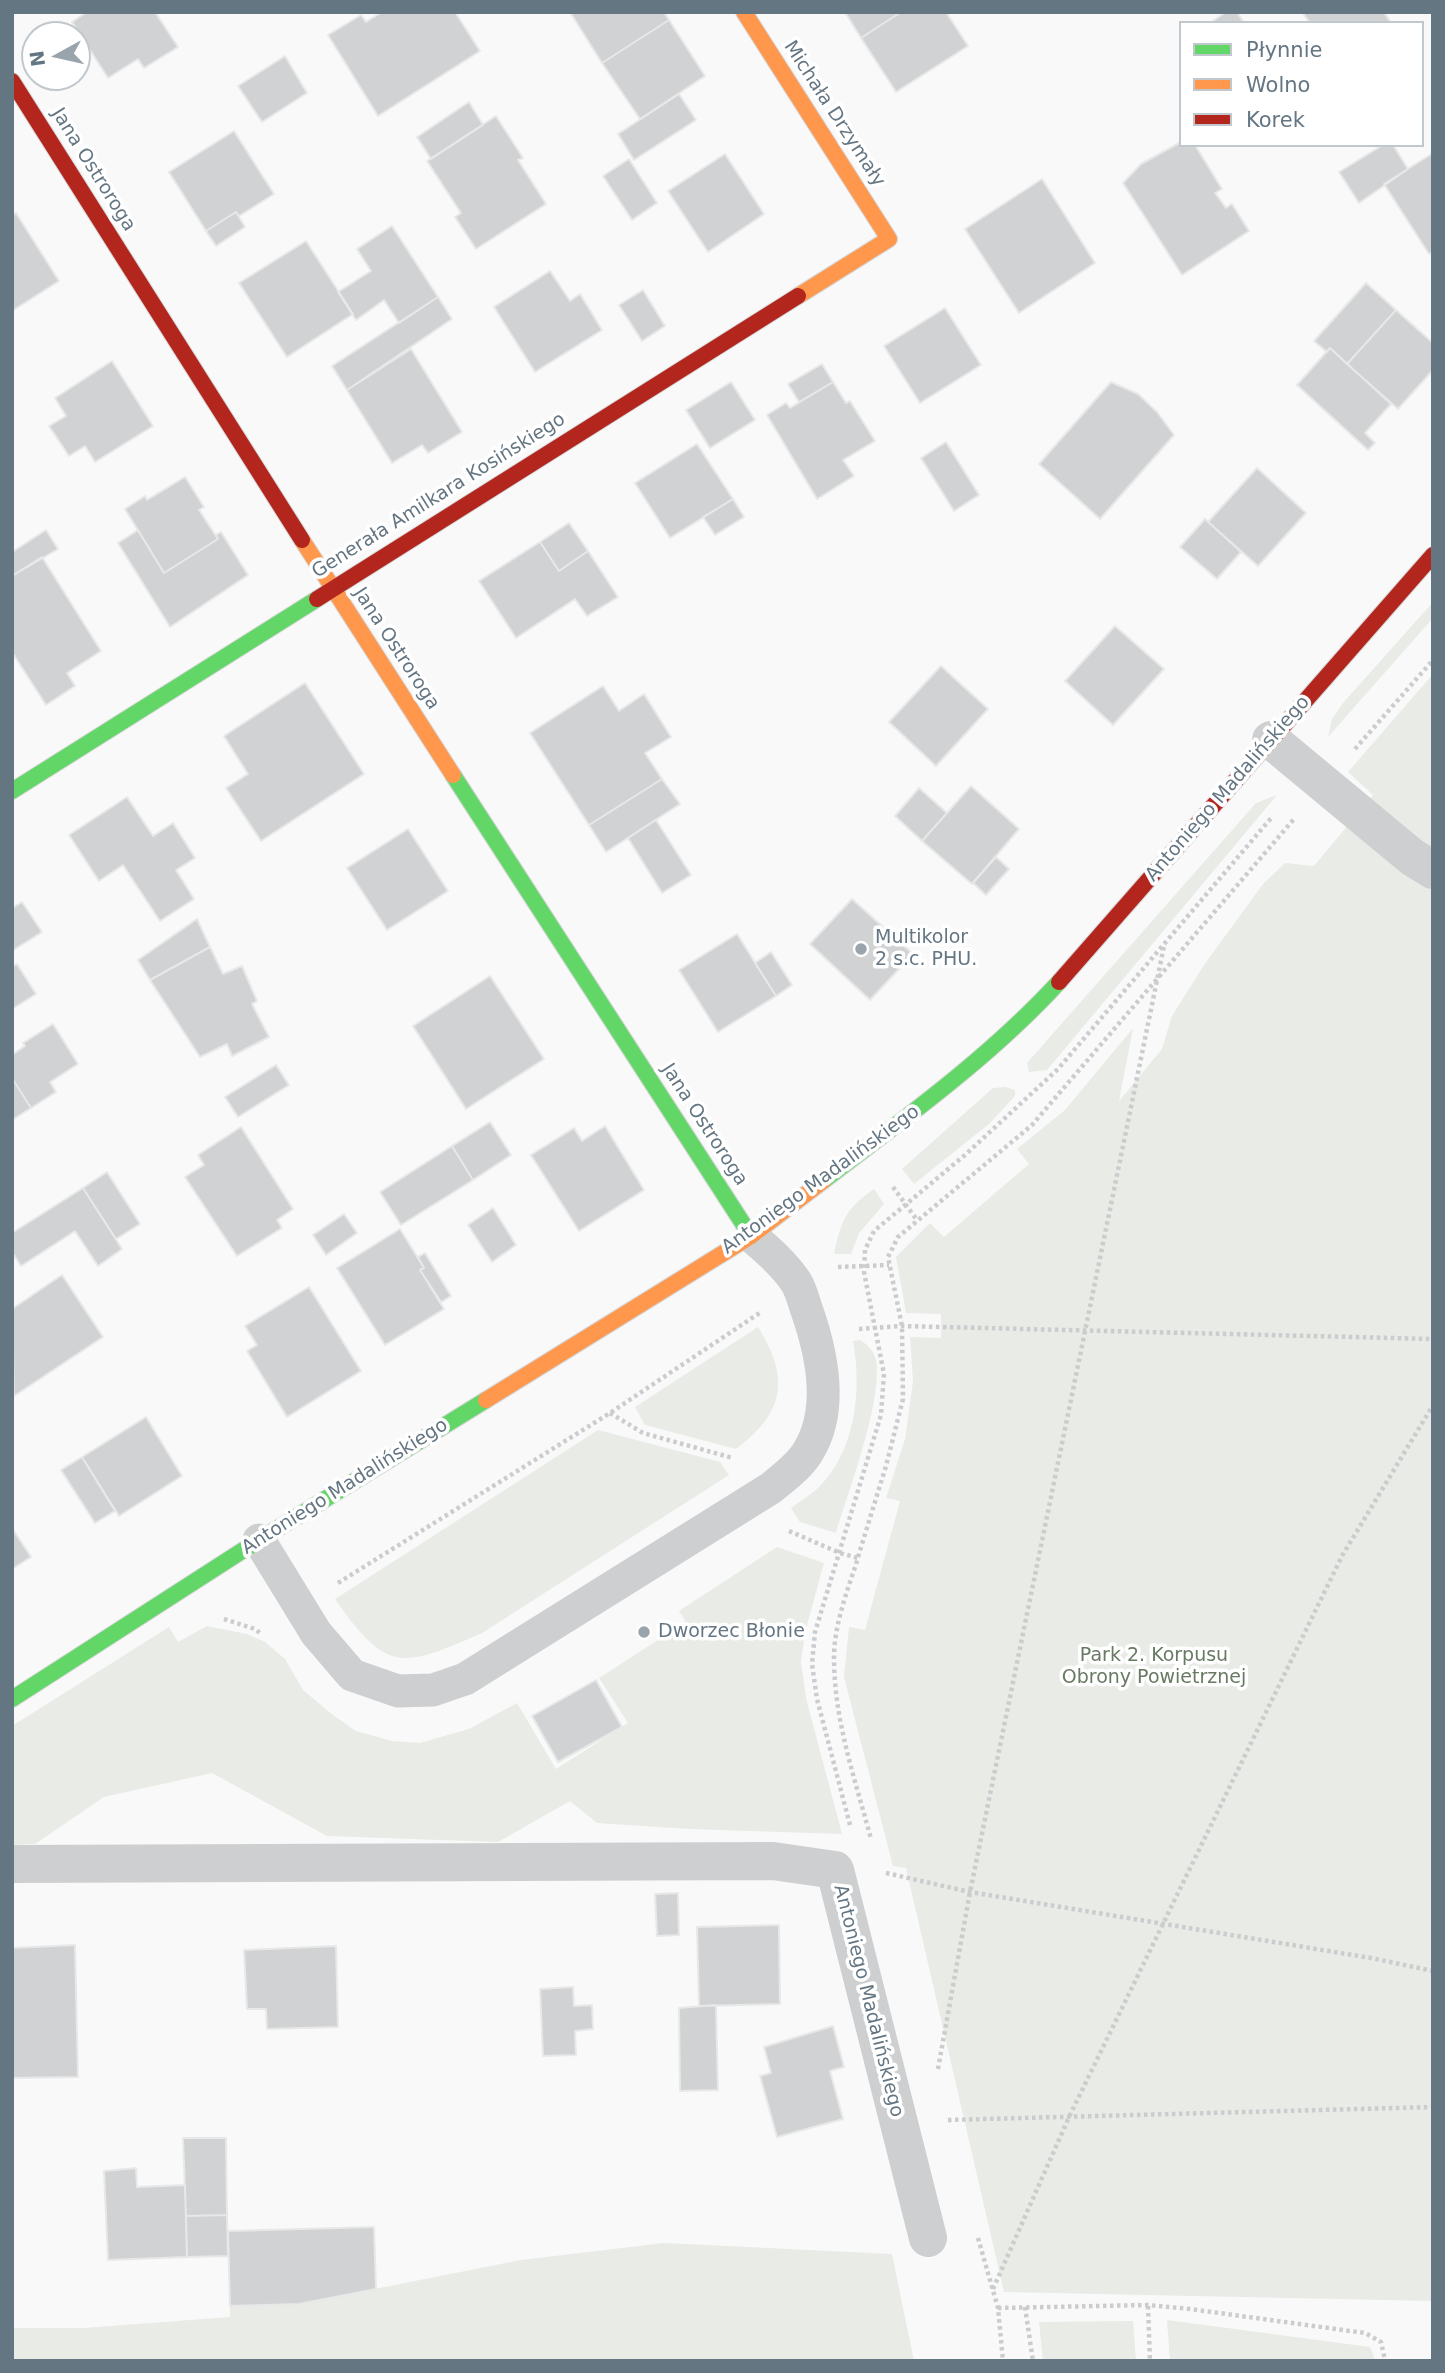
<!DOCTYPE html>
<meta charset="utf-8">
<style>
body{margin:0}
#map{position:relative;width:1445px;height:2373px;overflow:hidden;background:#f9f9f9;font-family:"DejaVu Sans",sans-serif}
canvas{display:block}
.frame{position:absolute;inset:0;border:14px solid #657683;pointer-events:none}
.legend{position:absolute;left:1179px;top:21px;width:245px;height:126px;box-sizing:border-box;background:#fff;border:2px solid #c1c8cd;margin:0;padding:9px 12px;list-style:none;font-size:21px;color:#657683}
.legend li{display:flex;align-items:center;gap:14px;height:35px}
.legend b{width:35px;border:2px solid #c1c8cd}
.north{position:absolute;left:21px;top:21px;width:70px;height:70px;box-sizing:border-box;background:#fff;border:2px solid #c1c8cd;border-radius:50%;rotate:262deg;font-size:19px;font-weight:700;line-height:28px;text-align:center;color:#657683}
.north::after{content:'';display:block;margin:auto;width:24px;height:32px;background:#99a4ac;clip-path:polygon(50% 0,100% 100%,50% 72%,0 100%)}
</style>
<div id="map">
<canvas width="1445" height="2373"></canvas>
<div class="frame"></div>
<ul class="legend">
<li><b style="height:9px;background:#63d668"></b>Płynnie</li>
<li><b style="height:9px;background:#ff974d"></b>Wolno</li>
<li><b style="height:9px;background:#b3261e"></b>Korek</li>
</ul>
<div class="north">N</div>
</div>
<script>
const g = document.querySelector('canvas').getContext('2d');
g.lineJoin = 'round';
function fill(path, color) { g.fillStyle = color; g.fill(path, 'evenodd'); }
function stroke(path, color, width, dash) { g.strokeStyle = color; g.lineWidth = width; g.lineCap = dash ? 'butt' : 'round'; g.setLineDash(dash || []); g.stroke(path); }
function drawText(font, color, halo, rows, align = 'center') {
  g.font = font + ' "DejaVu Sans",sans-serif'; g.lineWidth = 7; g.setLineDash([]); g.textBaseline = 'middle'; g.strokeStyle = halo; g.fillStyle = color; for (const [text, x, y, turn = 0] of rows) {
    g.save(); g.translate(x, y); g.rotate((+turn || 0) * Math.PI / 180); g.textAlign = isNaN(turn) ? turn : align; if (halo) g.strokeText(text, 0, 0); g.fillText(text, 0, 0); g.restore();
  }
}
fill(new Path2D(`
 M1433 602V618L1328 737 1332 719 1343 703Z
 M1433 674V2301L1004 2292 906 1868 893 1866 844 1677 849 1627 865 1630 900 1501 886 1498 905 1439 913 1381 910 1337 941 1338V1314L906 1313 896 1257 930 1223 944 1237 1029 1164 1017 1149 1065 1110 1133 1028 1119 1101 1162 1049 1172 1016 1204 965 1263 884 1285 863 1314 866 1373 795 1348 772Z
 M1277 795 1047 1070 1029 1072 1027 1063 1256 803Z
 M1005 1087 1015 1090V1096L989 1124 914 1184 902 1169 993 1088Z
 M874 1189 884 1204 859 1233 851 1254H834C841 1221 846 1208 874 1189Z
 M758 1327C790 1379 785 1412 736 1449L645 1425 635 1407Z
 M860 1340C867 1344 874 1351 876 1360 883 1401 848 1492 836 1533L800 1522 791 1508C799 1502 809 1496 817 1489 856 1452 862 1390 853 1341Z
 M598 1430 720 1462 729 1475 482 1633C402 1668 387 1674 335 1599Z
 M777 1547 824 1563 805 1632 801 1662 806 1698 842 1834 689 1829 597 1823 570 1801 498 1842 327 1836 212 1773 104 1797 35 1844 12 1845V1726L169 1627 178 1642 207 1626 247 1634 265 1642 285 1659 303 1690 333 1715 356 1731 392 1741 420 1743 469 1729 517 1703 556 1769 628 1723 599 1678 686 1622 679 1611Z
 M664 2243 892 2254 914 2361H12V2328H84L230 2317V2306L299 2304 521 2260Z
 M1167 2320 1370 2347 1375 2360 1170 2361Z
 M1133 2321 1136 2361H1043L1039 2322Z`), '#e8ebe6');
const building = new Path2D(`
 M87 12H155L178 47 144 68 138 59 108 78 72 22Z
 M382 12H455L480 51 378 116 328 35 361 15 366 22Z
 M570 12H664L669 20 602 63Z
 M845 12H901L861 38Z
 M901 12H946L968 46 896 92 861 38Z
 M1226 12H1237L1244 23H1210Z
 M1384 12 1391 23H1310L1303 13Z
 M669 20 705 76 640 119 602 63Z
 M285 56 307 93 262 122 238 86Z
 M679 94 696 120 634 160 618 134Z
 M469 102 483 125 431 159 417 137Z
 M496 116 523 158 518 160 546 204 476 249 455 217 461 213 427 161Z
 M234 131 274 194 239 216 236 212 206 231 169 172Z
 M1181 142V145H1195L1222 189 1215 193 1226 208 1232 204 1249 231 1182 275 1123 183 1141 164Z
 M1383 145H1393L1408 169 1359 203 1339 172Z
 M1433 153V252L1429 254 1384 184Z
 M725 154 764 214 708 252 668 191Z
 M629 159 657 203 632 220 603 176Z
 M1042 179 1095 263 1019 313 965 229Z
 M236 212 245 227 216 246 206 231Z
 M16 213 59 281 12 311V215Z
 M392 226 438 297 399 323 384 300 356 320 338 292 371 271 357 249Z
 M306 241 353 314 287 357 239 283Z
 M550 271 570 301 580 294 602 330 535 372 494 307Z
 M1366 283 1396 310 1347 364 1330 348 1327 352 1314 341Z
 M643 290 665 326 642 341 619 305Z
 M438 297 452 319 347 390 332 366Z
 M945 308 981 365 920 403 884 346Z
 M1396 310 1433 343V370L1398 409 1347 364Z
 M1330 348 1391 404 1365 433 1375 443 1368 450 1297 385Z
 M411 349 462 432 428 453 422 445 392 463 347 390Z
 M112 361 153 426 95 462 85 446 69 456 49 426 66 416 55 398Z
 M822 364 833 382 799 402 788 384Z
 M731 382 755 420 710 448 686 410Z
 M833 382 846 403 850 401 875 441 843 460 854 476 817 499 767 415 786 403 790 408Z
 M1111 382 1138 394 1157 412 1174 435 1100 519 1039 464Z
 M946 442 979 495 954 511 921 458Z
 M697 444 733 499 670 538 635 483Z
 M1257 468 1306 513 1258 566 1208 522Z
 M185 477 204 507 199 510 218 539 164 573 125 509 145 496 147 500Z
 M733 499 744 517 715 535 703 517Z
 M1205 519 1241 552 1217 579 1180 547Z
 M569 523 588 551 559 571 540 542Z
 M46 530 58 549 12 576V552Z
 M138 530 164 573 218 539 216 535 221 532 248 575 170 627 118 543Z
 M540 542 559 571 588 551 618 597 587 616 575 599 516 638 479 581Z
 M42 557 101 651 67 673 75 686 46 705 12 652V576Z
 M1115 626 1164 669 1113 725 1065 681Z
 M941 666 988 709 936 766 889 722Z
 M305 683 364 774 261 841 226 788 248 774 224 736Z
 M603 686 619 711 644 694 671 737 645 753 662 779 589 825 530 733Z
 M662 779 680 804 606 852 589 825Z
 M971 786 1019 829 972 884 922 841Z
 M919 788 947 813 922 841 895 816Z
 M127 797 153 836 173 823 195 858 176 870 194 899 160 921 123 865 99 881 69 835Z
 M656 820 691 875 662 893 628 838Z
 M408 829 448 891 387 930 347 868Z
 M996 857 1009 869 986 895 973 883Z
 M852 899 913 954 870 1000 810 944Z
 M22 902 42 932 12 951V904L14 907Z
 M197 919 210 947 150 980 138 960Z
 M737 934 776 996 718 1032 679 970Z
 M210 947 223 974 242 966 257 1001 252 1004 269 1037 232 1056 227 1044 200 1057 150 980Z
 M771 952 792 985 776 996 755 963Z
 M17 964 36 994 12 1009V967Z
 M490 976 544 1059 466 1109 413 1026Z
 M53 1024 78 1064 50 1082 56 1092 31 1108 12 1078V1055L25 1046 23 1043Z
 M276 1065 289 1085 238 1117 225 1097Z
 M12 1078 31 1108 12 1120Z
 M490 1122 511 1155 473 1180 452 1146Z
 M605 1126 644 1190 579 1231 531 1155 574 1128 582 1141Z
 M241 1127 293 1209 277 1220 282 1228 237 1256 185 1177 204 1165 198 1155Z
 M452 1146 473 1180 401 1225 380 1192Z
 M107 1172 140 1224 116 1239 83 1188Z
 M83 1188 122 1249 98 1266 75 1231 21 1266 12 1252V1233Z
 M493 1208 516 1245 492 1262 468 1225Z
 M344 1214 357 1233 326 1255 313 1235Z
 M400 1229 424 1268 420 1270 444 1309 385 1345 337 1268Z
 M425 1253 451 1296 441 1302 420 1270 424 1268 418 1257Z
 M62 1275 103 1337 14 1396 12 1309Z
 M309 1287 361 1371 287 1417 247 1351 257 1345 245 1326Z
 M146 1417 182 1476 119 1516 82 1457Z
 M82 1457 115 1511 95 1523 61 1470Z
 M12 1528 31 1557 12 1569Z
 M596 1680 622 1727 558 1762 532 1716Z
 M678 1893 679 1935 657 1936 655 1894Z
 M779 1925 780 2004 699 2006 697 1927Z
 M75 1945 78 2077 12 2078V1948Z
 M336 1946 338 2027 267 2029 266 2009H247L244 1950Z
 M573 1987 574 2006 592 2005 593 2029 575 2031 576 2055 543 2056 540 1989Z
 M716 2005 718 2090 680 2091 679 2008Z
 M833 2026 844 2067 830 2071 843 2119 777 2137 760 2076 771 2073 764 2047Z
 M183 2138H226L227 2215 186 2216Z
 M136 2168 137 2187 185 2185 187 2257 108 2260 104 2171Z
 M227 2215 228 2256 187 2257 186 2216Z
 M374 2227 376 2289 299 2304 230 2306 228 2231Z`);
fill(building, '#d0d2d3');
stroke(building, '#e8e8e8', 2);
const fast = new Path2D(`
 M453 775 751 1236
 M12 791 317 599
 M823 1181C905 1118 989 1058 1059 982
 M12 1699 259 1540 486 1400`);
const slow = new Path2D(`
 M744 12 889 239 798 296
 M302 540 453 775
 M486 1400 751 1236 823 1181`);
const jam = new Path2D(`
 M12 81 302 540
 M317 599 798 296
 M1059 982 1433 555`);
stroke(fast, '#d5d6d7', 18);
stroke(slow, '#d5d6d7', 18);
stroke(jam, '#d5d6d7', 18);
stroke(new Path2D(`
 M1355 749 1433 660
 M893 1187 917 1220
 M838 1267 889 1265
 M859 1329 902 1326 1433 1339
 M610 1413 643 1433 733 1458
 M789 1531 840 1553 858 1558C848 1589 834 1624 834 1658 834 1720 855 1779 871 1839
 M858 1557 886 1466 903 1399 902 1326 888 1257 898 1237 1032 1125 1294 819
 M338 1583 610 1413 761 1312
 M224 1619 255 1629 261 1634
 M850 1825 817 1699 812 1664 815 1632 881 1415 884 1374 864 1272 865 1250 874 1231 965 1155 1058 1069 1272 817
 M886 1873 970 1892 1371 1958 1433 1971
 M938 2069 970 1892 1164 946
 M948 2120 1433 2107
 M978 2238 998 2308 1003 2361
 M993 2289 1069 2117 1342 1556 1433 1405
 M1148 2306 1150 2361
 M1025 2307 1033 2361
 M998 2308 1148 2305 1190 2309 1365 2333 1381 2342 1385 2360`), '#cbcccd', 4.5, [3.5, 3.5]);
stroke(new Path2D(`
 M259 1540 316 1633 352 1675 398 1691 433 1690 465 1679 771 1488C784 1477 801 1465 809 1450 834 1408 821 1350 806 1308 803 1299 801 1290 796 1282 784 1264 768 1250 751 1236`), '#cecfd0', 33);
stroke(new Path2D(`
 M1271 740 1412 857 1433 870
 M12 1864 773 1861 835 1870 928 2238`), '#cecfd0', 38);
stroke(fast, '#63d668', 16);
stroke(slow, '#ff974d', 16);
stroke(jam, '#b3261e', 16);
for (const [x, y, r, color] of [
 [861,949,7,"#99a4ac"],
 [644,1632,7,"#99a4ac"]
]) { const dot = new Path2D(); dot.arc(x, y, r, 0, 2 * Math.PI); g.fillStyle = color; g.fill(dot); stroke(dot, '#fff', 2.5); }
drawText('19px', '#657683', '#fff', [
 ["Michała Drzymały",834,114,57],
 ["Jana Ostroroga",93,170,58],
 ["Generała Amilkara Kosińskiego",439,496,-32],
 ["Jana Ostroroga",396,649,57],
 ["Antoniego Madalińskiego",1228,789,-49],
 ["Jana Ostroroga",704,1125,57],
 ["Antoniego Madalińskiego",821,1180,-36],
 ["Antoniego Madalińskiego",345,1487,-32],
 ["Antoniego Madalińskiego",868,2001,76]
]);
drawText('19px', '#657683', '#fff', [
 ["Multikolor",875,938],
 ["2 s.c. PHU.",875,960],
 ["Dworzec Błonie",658,1632]
], 'left');
drawText('19px', '#687a64', '#fff', [
 ["Park 2. Korpusu",1154,1656],
 ["Obrony Powietrznej",1154,1678]
]);
</script>
